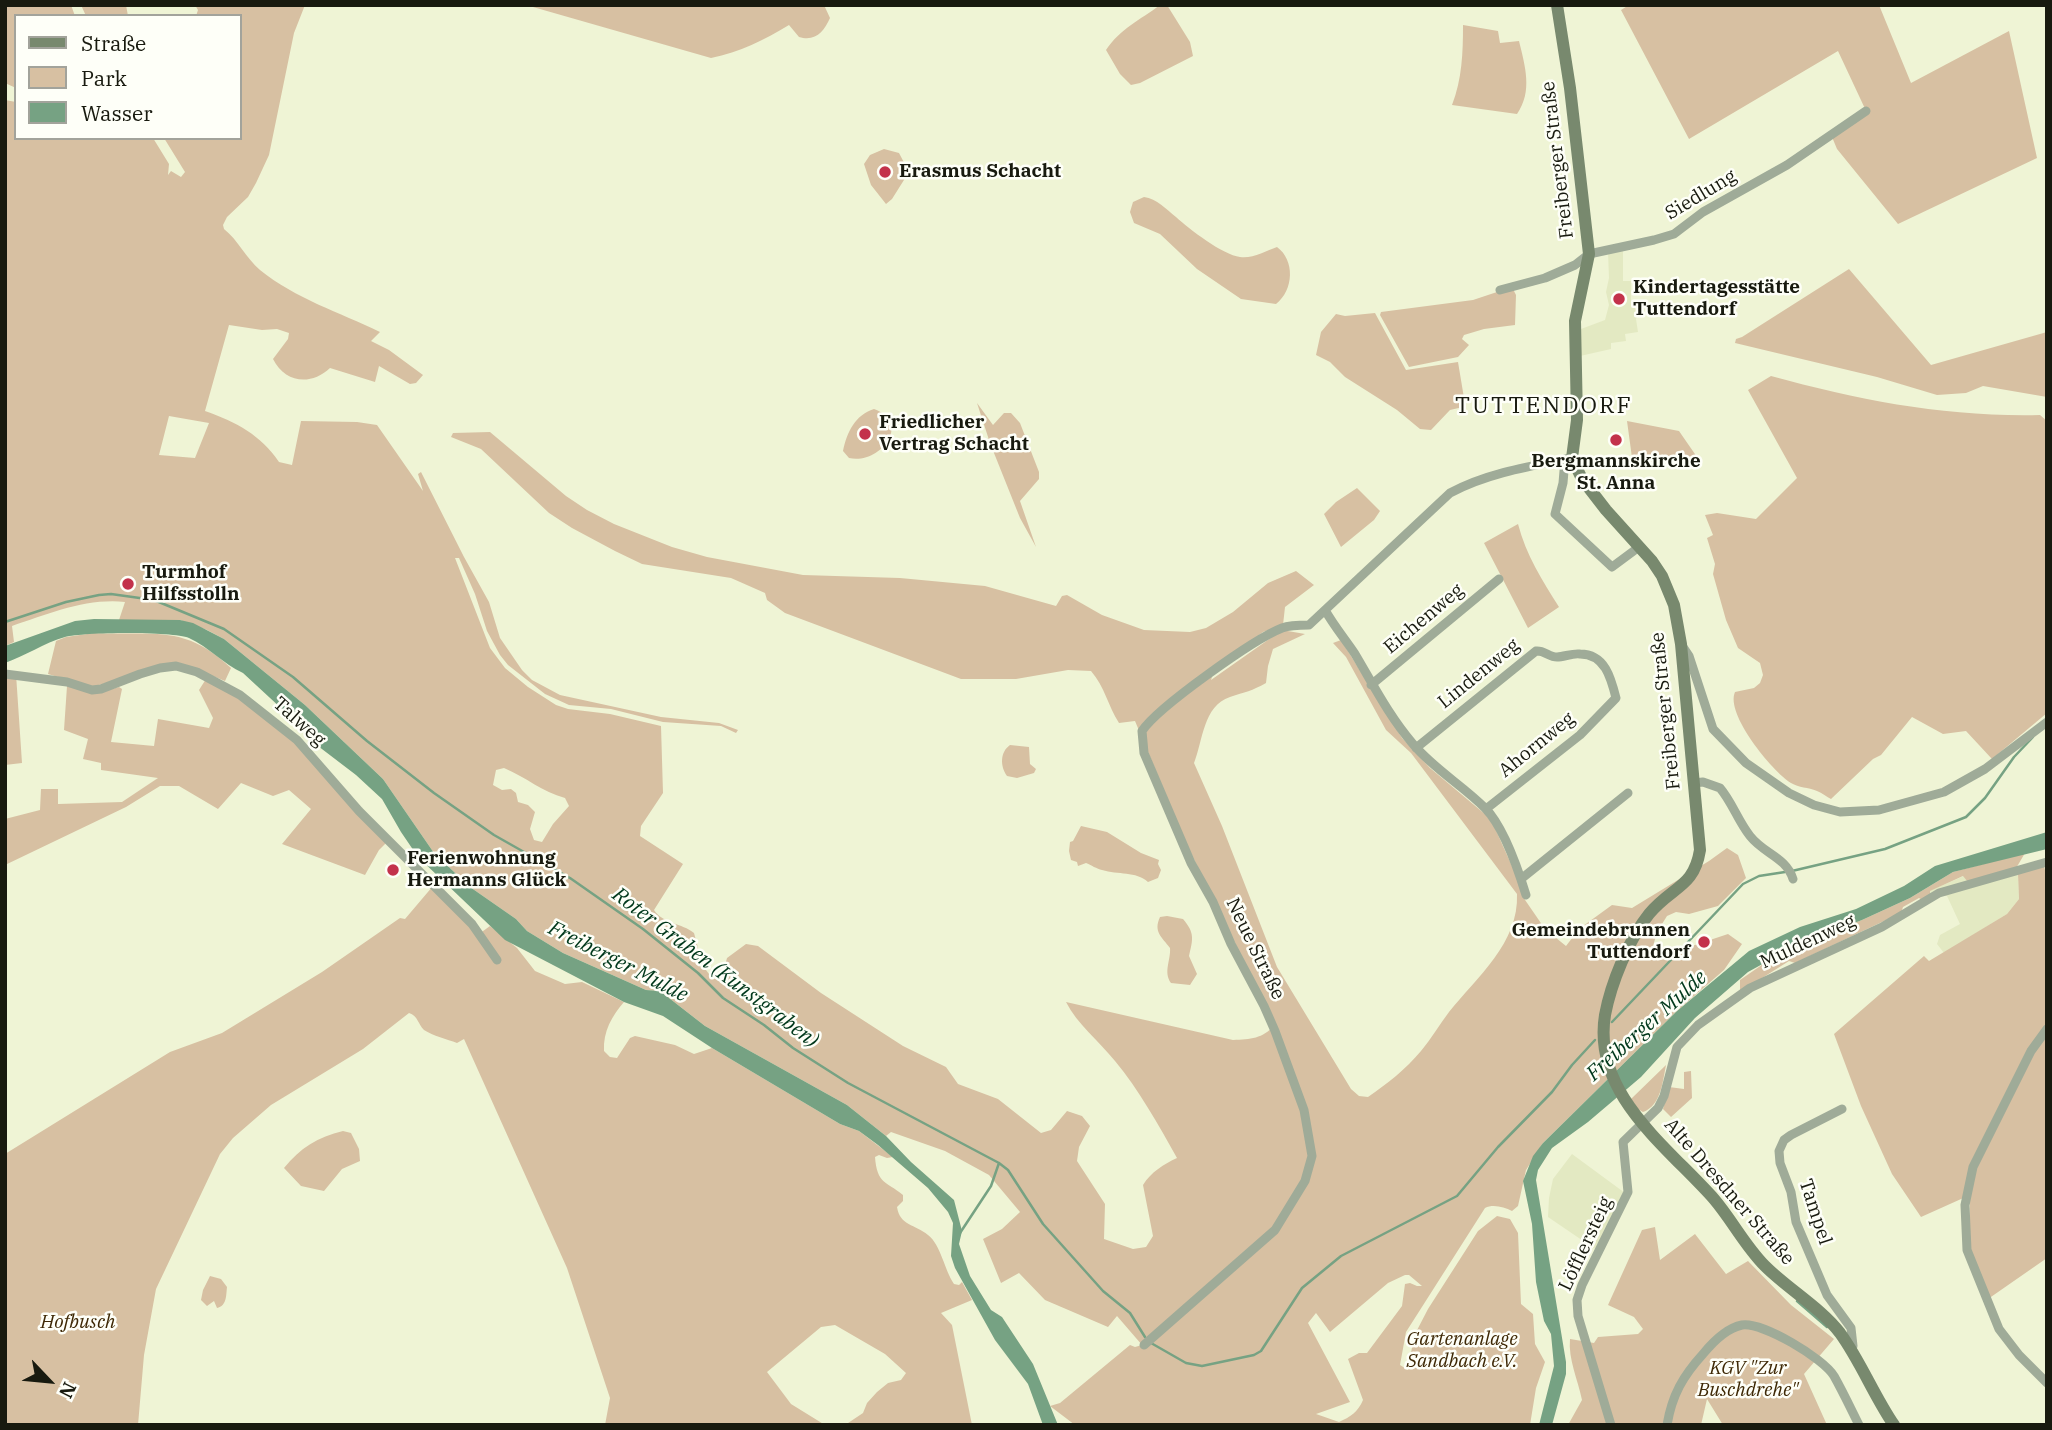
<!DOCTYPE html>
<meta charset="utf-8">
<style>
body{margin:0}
#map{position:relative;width:2052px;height:1430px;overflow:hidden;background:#eff4d5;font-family:"IBM Plex Serif",serif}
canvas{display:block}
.frame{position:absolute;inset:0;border:7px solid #181a0f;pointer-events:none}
.legend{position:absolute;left:14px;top:14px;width:228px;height:126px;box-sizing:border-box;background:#fefff8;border:2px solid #a2a39b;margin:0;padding:9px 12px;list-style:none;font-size:21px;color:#181a0f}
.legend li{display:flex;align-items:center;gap:14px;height:35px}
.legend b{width:35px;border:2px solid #a2a39b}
.north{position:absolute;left:14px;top:1346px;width:70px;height:70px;-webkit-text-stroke:5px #fefff8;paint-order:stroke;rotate:116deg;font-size:19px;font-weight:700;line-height:28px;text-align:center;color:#181a0f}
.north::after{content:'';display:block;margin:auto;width:24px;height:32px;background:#181a0f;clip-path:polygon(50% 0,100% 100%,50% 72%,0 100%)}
</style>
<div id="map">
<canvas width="2052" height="1430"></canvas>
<div class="frame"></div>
<ul class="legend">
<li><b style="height:9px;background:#78896e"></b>Straße</li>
<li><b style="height:19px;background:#d7c0a2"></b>Park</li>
<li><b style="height:19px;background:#76a283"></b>Wasser</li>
</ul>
<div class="north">N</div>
</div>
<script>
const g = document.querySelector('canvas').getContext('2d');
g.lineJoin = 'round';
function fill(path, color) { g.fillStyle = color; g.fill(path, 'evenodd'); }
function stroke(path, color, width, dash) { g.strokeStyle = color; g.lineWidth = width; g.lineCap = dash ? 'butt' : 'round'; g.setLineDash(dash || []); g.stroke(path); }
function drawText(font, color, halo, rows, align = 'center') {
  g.font = font + ' "IBM Plex Serif",serif'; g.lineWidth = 5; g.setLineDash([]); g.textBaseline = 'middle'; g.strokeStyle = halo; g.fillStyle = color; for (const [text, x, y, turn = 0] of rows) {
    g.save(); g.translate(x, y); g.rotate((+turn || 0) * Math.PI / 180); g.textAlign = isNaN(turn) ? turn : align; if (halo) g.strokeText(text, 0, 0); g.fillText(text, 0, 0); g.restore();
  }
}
fill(new Path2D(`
 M1623 250V281H1631V306L1640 311 1636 319 1638 332 1625 334 1626 341 1611 343V349L1580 356 1581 329 1605 320 1609 305 1606 292 1609 278 1608 252Z
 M2018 874 2019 899 2007 914 1944 953 1937 944 1940 935 1960 924 1947 896 1930 895 1929 891 1964 876Z
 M1572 1154 1625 1193 1595 1249 1548 1217 1549 1198 1553 1179Z`), '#e3e9c2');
fill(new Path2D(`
 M5 5H71L75 16H16V88L5 83Z
 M81 5H126L128 16H86Z
 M195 5H305L294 33 269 155 256 183 248 197 227 217 223 225 224 229C238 240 246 258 260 270 296 299 339 312 380 332L371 341 389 350 423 375 416 383 410 384 379 366 375 382 330 368C311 386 285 383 273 359L288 339 289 333 277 329 262 330 229 325 205 411C236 422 261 435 279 462L292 465 301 421 357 422 377 425 423 491 418 474 421 472 464 557 489 602 500 638 522 670 532 680 560 695 661 717 719 723 738 730 736 733 721 726 663 722 611 709 569 705 545 694 508 665 500 655 487 631 475 594 459 558H455L490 648 505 668 528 687 556 705 568 709 610 714 661 726 663 793 641 826 640 836 683 864 654 910C663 924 682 923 694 933L703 966 709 974 717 976 724 969 727 958 746 944 758 946 821 993 903 1046 946 1067 958 1084 998 1099 1041 1133 1051 1130 1067 1111 1082 1116 1090 1126 1079 1147 1077 1161 1105 1204 1104 1239 1133 1249 1146 1247 1153 1236 1143 1185C1151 1172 1164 1164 1177 1158 1158 1124 1139 1090 1115 1061 1099 1041 1077 1024 1066 1002L1233 1040C1251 1039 1262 1039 1275 1025L1187 845 1135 721 1119 723C1108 706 1105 687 1091 671L1068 670 1016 679H961L785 613 767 600 765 593 731 578 642 564 615 551 572 528 549 513 481 449 451 437 453 433 490 432 566 496 587 510 614 524 672 547 707 557 803 575 900 578 985 586 1056 606 1062 596 1067 595 1102 615 1144 630 1190 632 1206 628 1233 612 1268 583 1296 571 1314 585 1285 607 1283 625 1263 632 1215 668 1211 680 1282 630 1305 634 1273 649 1268 666 1266 683C1252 691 1245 692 1230 697 1203 706 1203 741 1194 763L1222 826 1277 967 1351 1089 1359 1096 1368 1097C1387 1084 1406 1069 1421 1051 1431 1039 1439 1025 1449 1012 1477 977 1519 943 1517 894L1411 753 1386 730 1346 657 1333 643 1341 640 1402 738 1430 768 1486 815 1494 826 1516 875 1523 897 1545 929 1566 946 1579 929 1612 905 1632 908 1709 861 1727 848 1738 855 1746 878 1718 906 1689 914 1676 912 1667 916 1657 932 1650 957 1665 955 1728 934 1742 944 1724 970 1677 1011 1543 1143 1526 1170 1518 1206 1512 1211C1504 1207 1493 1204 1485 1208L1406 1332 1400 1365 1408 1370 1414 1336 1428 1309 1478 1231 1497 1216 1510 1219 1518 1233 1521 1304 1533 1314 1535 1344 1545 1362 1536 1388 1530 1425H1075L1050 1406 1060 1403 1130 1345 1135 1347 1142 1345 1117 1316 1108 1327 1045 1300 1019 1273 1001 1283 983 1239 1002 1229 1020 1212 989 1175 945 1151 891 1132 886 1136 847 1105 705 1026 660 991 646 990 563 953 527 931 516 919 470 887 434 853 383 779 305 705 224 639 207 630 180 620H119L125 602C86 598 48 614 12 626L14 642 5 646V100L16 102V138H153L169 164 168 175 171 171 181 177 185 172 164 138H240V16H196L198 10ZM169 416 209 423 195 458 159 455ZM504 768C526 777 542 792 565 798L569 806 553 824 542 842 534 840 530 829 535 812 528 805 518 802 516 793 511 789 502 790 493 785 496 770ZM1405 1275H1409L1422 1286H1417L1410 1283 1405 1284 1402 1306 1367 1353H1359L1348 1359 1363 1400C1358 1412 1350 1417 1339 1422L1316 1414 1350 1402 1308 1323 1316 1313 1330 1332 1388 1283Z
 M526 5H824L830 18C824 31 816 42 799 37L789 25C764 40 740 52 711 58Z
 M1160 5H1167L1190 42 1193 56 1140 83 1131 85 1120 74 1106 50C1120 29 1140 20 1160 5Z
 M1629 5H1879L1911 83 2009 31 2037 158 1898 224 1837 149 1832 137 1867 113 1838 51 1689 139 1621 10Z
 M1463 25 1498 31 1500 43 1519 41C1525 66 1533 91 1517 114L1452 105C1462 79 1463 53 1463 25Z
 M884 149 899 153 909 172 892 199 886 204 871 185 864 164 870 155Z
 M1144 197C1157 199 1166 209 1176 217 1189 229 1223 255 1240 257 1252 259 1266 251 1277 247 1295 260 1294 290 1276 304L1241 299 1197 269 1160 234 1134 223 1130 212 1133 202Z
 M1849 269 1931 365 2047 332V397L1983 386 1966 393 1937 395 1877 377 1735 343 1736 339 1742 337Z
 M1512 287 1516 295 1515 325 1484 329 1464 335 1462 339 1469 345 1458 357 1409 367 1380 315 1381 312 1473 300Z
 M1375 313 1406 370 1458 362 1465 404 1463 407 1450 410 1431 430 1420 429 1397 410 1345 377 1330 362 1316 355 1321 332 1336 314 1345 316Z
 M1771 376C1862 401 1946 417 2040 415L2047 421V713L1992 759 1966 731 1943 734 1912 717 1881 755 1873 759 1831 799C1827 797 1822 793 1817 791 1808 787 1799 788 1791 783 1772 771 1725 714 1735 692L1754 688 1760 683 1763 675 1760 663 1738 648 1726 620 1713 574 1715 564 1707 538 1713 535 1705 515 1717 513 1756 519 1797 478 1748 390Z
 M977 403 993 425 1004 413H1011L1020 423 1039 472V479L1020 501 1036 547 1020 518 990 443Z
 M874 409C913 424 879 465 849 458L843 451C847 432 855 415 874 409Z
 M1627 421 1679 431 1697 457 1633 465Z
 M1357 488 1380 511 1374 520 1341 547 1324 514 1336 502Z
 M1518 524C1526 555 1542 580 1559 607L1528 628 1484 543Z
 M94 633C152 636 184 623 231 668L225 681 186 665 124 678 92 687 48 674 56 641 66 637Z
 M5 674H16L22 763 5 765Z
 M206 679 222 686 296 742 386 843 379 850 365 875 282 844 311 809 289 790 273 796 241 783 218 809 179 786H160L126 807 5 865V819L40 810 41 789H58V804L122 802 158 778 101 770V763L83 759 88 739 64 730 67 686 97 693 119 687 122 689 111 742 154 746 158 719 209 728 213 718 199 690Z
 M1010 745 1029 747 1030 764 1036 769 1034 773 1017 778 1007 776C1000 766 1000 752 1010 745Z
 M1081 826 1107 832 1141 853 1159 860 1158 864 1161 870 1158 878 1148 882C1136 871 1118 875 1102 870 1097 869 1091 865 1086 863L1078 866 1077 862 1071 860 1069 851 1070 842 1073 841Z
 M2025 853 2015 870 1968 882 1963 876 1930 891V895L1922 900 1919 898 1903 907 1901 913 1795 963 1789 961 1740 992V980L1769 960 1797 945 1862 920 1910 898 1953 872Z
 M2044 866 2047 878V1258L1988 1299 1969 1248 1970 1195 1921 1217 1892 1174 1861 1106 1834 1034 1924 956 1929 961 2007 914 2019 899 2018 874Z
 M433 886 479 934 490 926 517 948 535 971 565 984 582 982 624 1002C612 1016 603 1031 604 1051L610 1057 617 1058 630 1038 635 1036 675 1045 694 1054 712 1048 840 1124 859 1131 893 1157 887 1158 879 1155 875 1157C877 1184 886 1181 903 1195V1201L897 1207C900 1226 915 1224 928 1235 941 1245 944 1269 954 1284L959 1285 962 1282 972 1300 941 1313 952 1325 972 1425H845L863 1413 867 1403 877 1392 888 1383 901 1380 906 1373 885 1354 835 1325 821 1327 767 1372 791 1404 825 1425H605L610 1398 567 1268 464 1039 457 1043C447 1039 433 1036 424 1030 418 1024 418 1016 409 1013L363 1049 271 1105 233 1138 220 1154 156 1289 144 1355 138 1425H5V1154L170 1052 222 1033 322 972 400 918 405 919Z
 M1167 916 1183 919C1195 933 1193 939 1189 956L1197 974 1190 985 1171 983C1163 972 1171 960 1170 948 1162 937 1153 932 1160 917Z
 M1666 1065C1663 1080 1661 1106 1643 1112L1638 1109 1631 1099Z
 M1691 1071 1692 1098 1671 1117 1663 1109 1669 1087 1684 1089V1072Z
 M343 1131 351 1133 359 1149 360 1161 342 1169 324 1191 301 1186 284 1168C300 1148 318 1137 343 1131Z
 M1655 1227 1660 1260 1695 1234 1726 1274 1748 1261 1791 1305 1834 1339 1804 1374 1827 1425H1723L1707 1399 1701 1425H1568L1582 1400C1578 1380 1568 1359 1570 1339L1594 1343 1598 1337 1638 1334 1643 1329 1634 1317 1608 1305 1642 1230Z
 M210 1276 221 1279 227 1287C226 1295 227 1306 217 1308L214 1301 207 1306 201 1300 203 1290Z`), '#d7c0a2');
fill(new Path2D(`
 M94 619 180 620 193 623 224 639 305 705 383 779 434 853 470 887 516 919 527 931 563 953 646 990 660 991 705 1026 847 1105 886 1136 911 1162 954 1200 962 1231 959 1244 970 1276 991 1310 1002 1317 1033 1364 1058 1425H1043L1028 1384 995 1340 955 1268 951 1256 953 1223 948 1212 928 1188 878 1145 859 1131 840 1124 712 1048 663 1016 624 1002 505 940 418 857 401 832 382 799 356 775 318 746 309 734 243 673C223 664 209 647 189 638 172 631 83 632 65 637 44 643 25 656 5 663V646L75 621Z
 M2047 832V849L1953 872 1910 898 1862 920 1797 945 1748 972 1695 1018 1641 1077 1588 1122 1552 1148 1538 1170 1536 1180 1566 1362V1374L1552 1425H1539L1554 1366 1551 1334 1544 1321 1536 1282 1532 1224 1523 1181 1533 1156 1543 1143 1677 1011 1749 951 1800 927 1856 909 1904 886 1935 866Z`), '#76a283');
stroke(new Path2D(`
 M5 622 66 602 99 595 111 594 154 600 224 629 293 677 367 741 434 793 494 835 570 878 643 929 698 973 723 998 764 1025 793 1048 848 1083 999 1163 1008 1170 1043 1224 1103 1291 1130 1313 1145 1337
 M1792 871 1885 849 1966 817 1985 798 2014 757 2033 737
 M1612 1022 1743 884 1759 876 1785 872
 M960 1233 991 1186 999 1163
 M1797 1301 1827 1327
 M1151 1343 1186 1363 1202 1366 1254 1355 1261 1351 1302 1288 1341 1256 1457 1196 1498 1147 1552 1092 1572 1065 1595 1040`), '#76a283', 2.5);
stroke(new Path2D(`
 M1500 290 1545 278 1575 265 1589 254 1654 240 1674 234 1703 212 1787 165 1866 111
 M1565 459 1563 483 1555 514 1612 567 1639 547
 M1325 610C1334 626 1345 639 1355 654 1374 686 1389 716 1413 744 1434 769 1462 785 1485 808 1504 827 1518 869 1526 895
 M1683 647 1689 656 1713 729 1746 763 1789 793 1814 805 1840 812 1879 810 1944 792 1985 769 2047 722
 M5 674 67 682 92 690 101 689 140 674 160 668 176 666 197 672 240 695 297 740 359 811 472 924 497 960
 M1371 685 1499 579
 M1416 748 1536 651C1544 650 1549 657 1557 657 1564 657 1572 653 1580 654 1605 654 1611 678 1616 698L1580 735 1486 809
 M1693 783 1703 782 1720 788C1732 802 1738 821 1750 836 1764 854 1786 857 1793 879
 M1521 879 1628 793
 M2047 1029 2031 1051 1973 1167 1965 1205 1967 1250 1999 1329 2019 1355 2047 1383
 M1842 1109 1791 1135 1784 1140 1779 1151 1780 1163 1791 1192 1796 1222 1827 1295 1851 1328 1853 1346 1850 1350
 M1144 1345 1275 1230 1305 1181 1312 1156 1304 1110 1275 1031 1264 1006 1231 944 1213 902 1191 863 1144 753 1142 731C1158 707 1254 639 1282 628 1290 625 1300 625 1309 625L1450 493C1487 473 1531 466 1572 458
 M1611 1425 1578 1316 1577 1300 1582 1285 1628 1192 1623 1142 1658 1108 1664 1096 1677 1047 1698 1025 1750 988 1882 927 1939 893 2047 862
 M1667 1425C1672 1395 1683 1376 1703 1354 1712 1343 1727 1328 1742 1325 1763 1322 1823 1358 1834 1376 1843 1392 1851 1409 1859 1425`), '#9fab98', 9);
stroke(new Path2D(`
 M1557 5 1570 88 1589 254 1575 321 1577 420 1572 458 1582 479 1606 510 1652 561 1662 576 1674 605 1681 644 1700 850C1694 888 1672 886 1649 914 1629 939 1611 983 1605 1015 1592 1094 1667 1146 1714 1199 1732 1220 1745 1246 1765 1266 1788 1289 1821 1308 1840 1333 1861 1362 1874 1396 1894 1425`), '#78896e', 12);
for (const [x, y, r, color] of [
 [885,172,7,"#c3324b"],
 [1619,299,7,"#c3324b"],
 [865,434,7,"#c3324b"],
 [1616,440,7,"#c3324b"],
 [128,584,7,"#c3324b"],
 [393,870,7,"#c3324b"],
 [1704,942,7,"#c3324b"]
]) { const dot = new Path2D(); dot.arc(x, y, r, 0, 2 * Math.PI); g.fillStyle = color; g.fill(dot); stroke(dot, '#fefff8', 2.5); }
drawText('19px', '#181a0f', '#fefff8', [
 ["Freiberger Straße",1558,160,-97],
 ["Siedlung",1701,195,-31],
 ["Eichenweg",1424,619,-40],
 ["Lindenweg",1479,674,-39],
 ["Freiberger Straße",1666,711,-96],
 ["Talweg",299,722,42],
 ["Ahornweg",1537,745,-39],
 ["Muldenweg",1808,942,-25],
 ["Neue Straße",1255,949,64],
 ["Alte Dresdner Straße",1729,1192,49],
 ["Tampel",1815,1212,72],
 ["Löfflersteig",1586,1244,-65]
]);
drawText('bold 19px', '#181a0f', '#fefff8', [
 ["Erasmus Schacht",899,172],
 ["Kindertagesstätte",1633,288],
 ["Tuttendorf",1633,310],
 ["Friedlicher",879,423],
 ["Vertrag Schacht",879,445],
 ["Bergmannskirche",1616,462,"center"],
 ["St. Anna",1616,484,"center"],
 ["Turmhof",142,573],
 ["Hilfsstolln",142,595],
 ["Ferienwohnung",407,859],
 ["Hermanns Glück",407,881],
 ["Gemeindebrunnen",1690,931,"right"],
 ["Tuttendorf",1690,953,"right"]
], 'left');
drawText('italic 19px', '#3e2805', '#fefff8', [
 ["Hofbusch",78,1323],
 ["Gartenanlage",1462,1340],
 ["Sandbach e.V.",1462,1362],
 ["KGV \"Zur",1748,1369],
 ["Buschdrehe\"",1748,1391]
]);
drawText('italic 21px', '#00381b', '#fefff8', [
 ["Freiberger Mulde",618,962,27],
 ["Roter Graben (Kunstgraben)",715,968,37],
 ["Freiberger Mulde",1647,1026,-42]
]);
g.letterSpacing = '2px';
drawText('23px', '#181a0f', '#fefff8', [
 ["TUTTENDORF",1544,406]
]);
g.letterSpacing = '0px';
</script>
